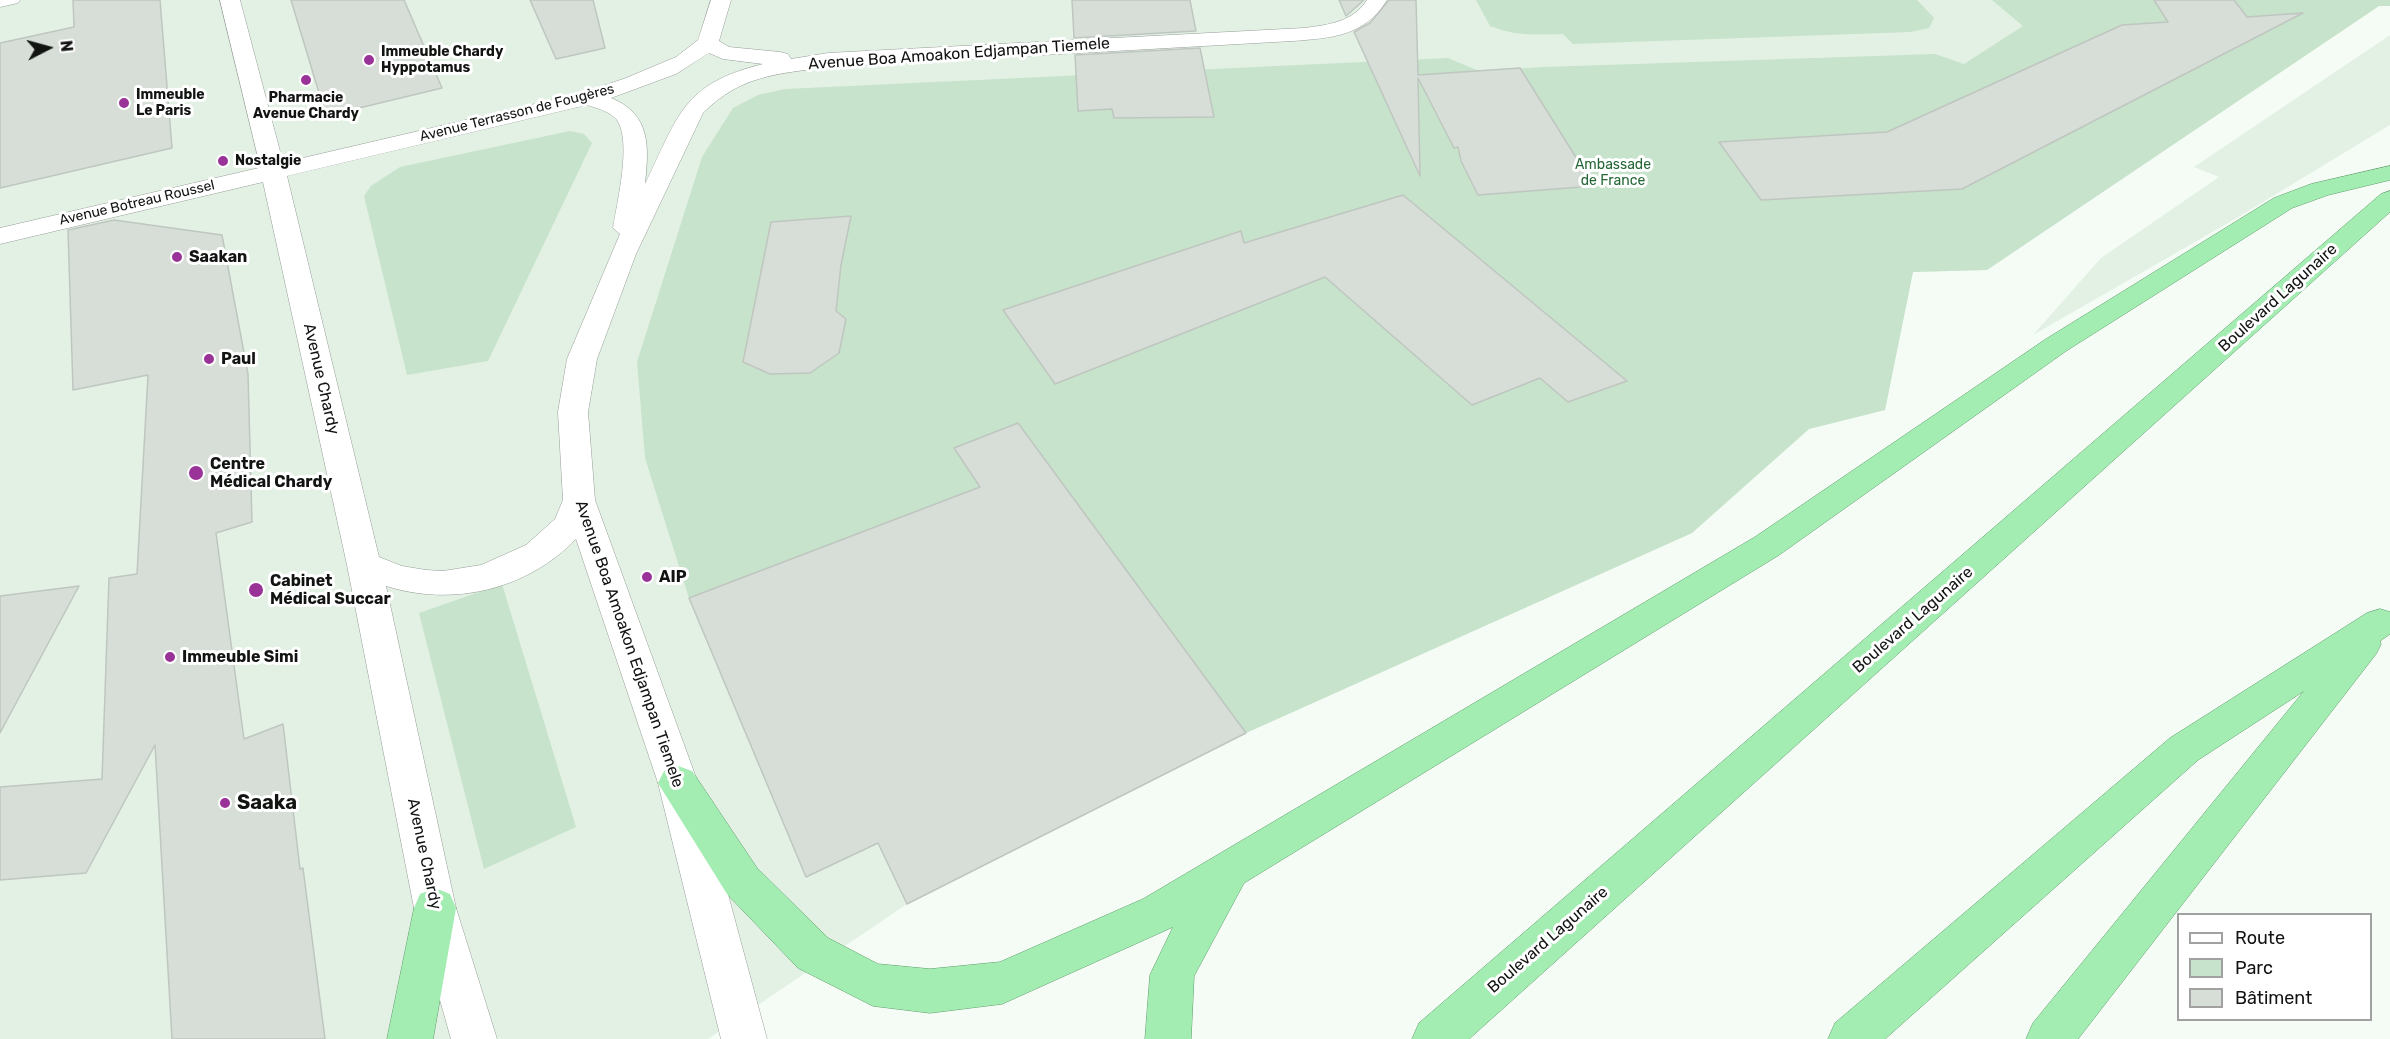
<!DOCTYPE html>
<meta charset="utf-8">
<style>
body{margin:0}
#map{position:relative;width:2390px;height:1039px;overflow:hidden;background:#f4fcf5;font-family:Rubik,sans-serif}
canvas{display:block}
.legend{position:absolute;left:2177px;top:913px;width:195px;height:108px;box-sizing:border-box;background:#fff;border:2px solid #a0a1a0;margin:0;padding:8px 10px;list-style:none;font-size:18px;color:#121412}
.legend li{display:flex;align-items:center;gap:12px;height:30px}
.legend b{width:30px;border:2px solid #a0a1a0}
.north{position:absolute;left:18px;top:18px;width:60px;height:60px;-webkit-text-stroke:4px #fff;paint-order:stroke;rotate:84deg;font-size:16px;font-weight:700;line-height:24px;text-align:center;color:#121412}
.north::after{content:'';display:block;margin:auto;width:21px;height:27px;background:#121412;clip-path:polygon(50% 0,100% 100%,50% 72%,0 100%)}
</style>
<div id="map">
<canvas width="2390" height="1039"></canvas>
<ul class="legend">
<li><b style="height:8px;background:#fff"></b>Route</li>
<li><b style="height:16px;background:#c7e3cb"></b>Parc</li>
<li><b style="height:16px;background:#d7ded8"></b>Bâtiment</li>
</ul>
<div class="north">N</div>
</div>
<script>
const g = document.querySelector('canvas').getContext('2d');
g.lineJoin = 'round';
function fill(path, color) { g.fillStyle = color; g.fill(path, 'evenodd'); }
function stroke(path, color, width, dash) { g.strokeStyle = color; g.lineWidth = width; g.lineCap = dash ? 'butt' : 'round'; g.setLineDash(dash || []); g.stroke(path); }
function drawText(font, color, halo, rows, align = 'center') {
  g.font = font + ' Rubik,sans-serif'; g.lineWidth = 6; g.setLineDash([]); g.textBaseline = 'middle'; g.strokeStyle = halo; g.fillStyle = color; for (const [text, x, y, turn = 0] of rows) {
    g.save(); g.translate(x, y); g.rotate((+turn || 0) * Math.PI / 180); g.textAlign = isNaN(turn) ? turn : align; if (halo) g.strokeText(text, 0, 0); g.fillText(text, 0, 0); g.restore();
  }
}
fill(new Path2D(`
 M0 0H2390V6H2379L1987 270 1913 272 1885 410 1809 429 1692 533 1246 733 907 904 708 1039H0Z
 M2390 35V125L2235 219 2033 335 2101 258 2219 177 2194 167Z`), '#e3f1e5');
fill(new Path2D(`
 M1476 0H1917L1934 18 1929 28 1911 32 1573 44 1563 34C1536 35 1515 36 1490 26Z
 M1992 0H2390V6H2379L1987 270 1913 272 1885 410 1809 429 1692 533 1246 733 907 904 878 843 806 877 689 598 645 458 637 362 702 157 733 108 758 95 785 89 1448 58 1479 71 1544 67 1935 54 1964 64 2023 26Z
 M570 131 584 134 592 143 488 361 407 375 364 196 371 186 400 167Z
 M502 584 576 827 484 869 419 613Z`), '#c7e3cb');
const building = new Path2D(`
 M73 0H160L172 148 0 188V43L74 27Z
 M291 0H404L442 88 326 116Z
 M530 0H593L605 48 556 59Z
 M1072 0H1190L1196 31 1074 38Z
 M1339 0H1364L1346 16Z
 M1389 0H1416L1418 75 1520 68 1594 186 1478 195 1461 161 1458 147 1454 148 1418 78 1420 176 1354 32 1370 23Z
 M2154 0H2234L2247 17 2303 13 1962 189 1761 200 1719 142 1887 132 2122 25 2168 22Z
 M1200 48 1214 117 1114 118 1112 109 1078 111 1075 55Z
 M1403 195 1627 381 1568 402 1540 378 1472 405 1325 277 1055 384 1003 310 1241 231 1244 243Z
 M851 216 841 265 836 311 846 319 839 353 810 373 770 374 743 362 771 222Z
 M114 220 222 235 248 374 252 522 216 533 244 739 283 724 300 869 303 868 325 1039H172L155 745 86 873 0 880V787L102 779 109 578 137 574 148 375 73 390 68 230Z
 M1018 423 1246 733 907 904 878 843 806 877 689 598 980 487 954 448Z
 M79 586 0 733V596Z`);
fill(building, '#d7ded8');
stroke(building, '#bfc6c0', 1.5);
const service = new Path2D(`
 M0 0H20L18 3 0 7Z`);
const minor = new Path2D(`
 M220 0H240L285 170 282 175 273 177 264 175 261 170Z`);
const tertiary = new Path2D(`
 M711 0H731L719 41 729 47 780 52 788 54 791 59 828 53 1304 28C1328 25 1353 22 1367 0H1387C1365 36 1332 38 1293 41L828 67C777 74 741 75 703 113L636 254 597 359 588 412 595 500 698 783 767 1039H721L658 783 576 539C527 590 452 607 386 586L456 908 497 1039H451L414 908 347 565 263 182 0 244V228L263 167 273 163 277 164 582 93 626 78 676 57 698 40ZM709 53 723 59 763 64C682 84 679 115 645 184 649 147 651 114 611 98L676 74ZM587 105C597 108 611 112 617 120 632 142 617 202 613 228L620 234 567 359 558 412 563 500 555 519 526 545 481 565 443 571 426 570 402 566 379 557 287 176Z`);
const trunk = new Path2D(`
 M2390 166V180L2328 195 2292 208 2066 351 1779 555 1244 883 1194 976 1191 1039H1145L1150 975 1173 927 1002 1004 930 1013 873 1006 798 968 727 894 658 783 664 771 678 766 692 771 757 868 828 938 878 964 930 969 1000 962 1143 899 1755 537 2046 339 2274 198 2311 184Z
 M2390 191V212L1469 1039H1412L1419 1023 2381 194Z
 M2380 609 2390 612V634L2380 641 2381 644 2376 654 2078 1039H2026L2033 1023 2304 691 2198 760 1885 1039H1828L1835 1023 2170 738 2367 613Z
 M435 888 450 894 456 908 433 1039H387L414 908 420 894Z`);
stroke(service, '#979e98', 1);
stroke(minor, '#979e98', 1);
stroke(tertiary, '#979e98', 1);
stroke(trunk, '#619d6d', 1);
fill(service, '#fff');
fill(minor, '#fff');
fill(tertiary, '#fff');
fill(trunk, '#a3ecb2');
for (const [x, y, r, color] of [
 [369,60,6,"#9a3397"],
 [306,80,6,"#9a3397"],
 [124,103,6,"#9a3397"],
 [223,161,6,"#9a3397"],
 [177,257,6,"#9a3397"],
 [209,359,6,"#9a3397"],
 [196,473,8,"#9a3397"],
 [647,577,6,"#9a3397"],
 [256,590,8,"#9a3397"],
 [170,657,6,"#9a3397"],
 [225,803,6,"#9a3397"]
]) { const dot = new Path2D(); dot.arc(x, y, r, 0, 2 * Math.PI); g.fillStyle = color; g.fill(dot); stroke(dot, '#fff', 2); }
drawText('bold 14px', '#121412', '#fff', [
 ["Immeuble Chardy",381,52],
 ["Hyppotamus",381,68],
 ["Immeuble",136,95],
 ["Le Paris",136,111],
 ["Pharmacie",306,98,"center"],
 ["Avenue Chardy",306,114,"center"],
 ["Nostalgie",235,161]
], 'left');
drawText('14px', '#121412', '#fff', [
 ["Avenue Terrasson de Fougères",517,113,-14],
 ["Avenue Botreau Roussel",137,203,-13]
]);
drawText('14px', '#266636', '#fff', [
 ["Ambassade",1613,165],
 ["de France",1613,181]
]);
drawText('16px', '#121412', '#fff', [
 ["Avenue Boa Amoakon Edjampan Tiemele",959,54,-4],
 ["Boulevard Lagunaire",2278,298,-42],
 ["Avenue Chardy",321,379,77],
 ["Boulevard Lagunaire",1913,620,-41],
 ["Avenue Boa Amoakon Edjampan Tiemele",629,644,71],
 ["Avenue Chardy",424,854,78],
 ["Boulevard Lagunaire",1548,940,-41]
]);
drawText('bold 16px', '#121412', '#fff', [
 ["Saakan",189,257],
 ["Paul",221,359],
 ["Centre",210,464],
 ["Médical Chardy",210,482],
 ["AIP",659,577],
 ["Cabinet",270,581],
 ["Médical Succar",270,599],
 ["Immeuble Simi",182,657]
], 'left');
drawText('bold 20px', '#121412', '#fff', [
 ["Saaka",237,803]
], 'left');
</script>
